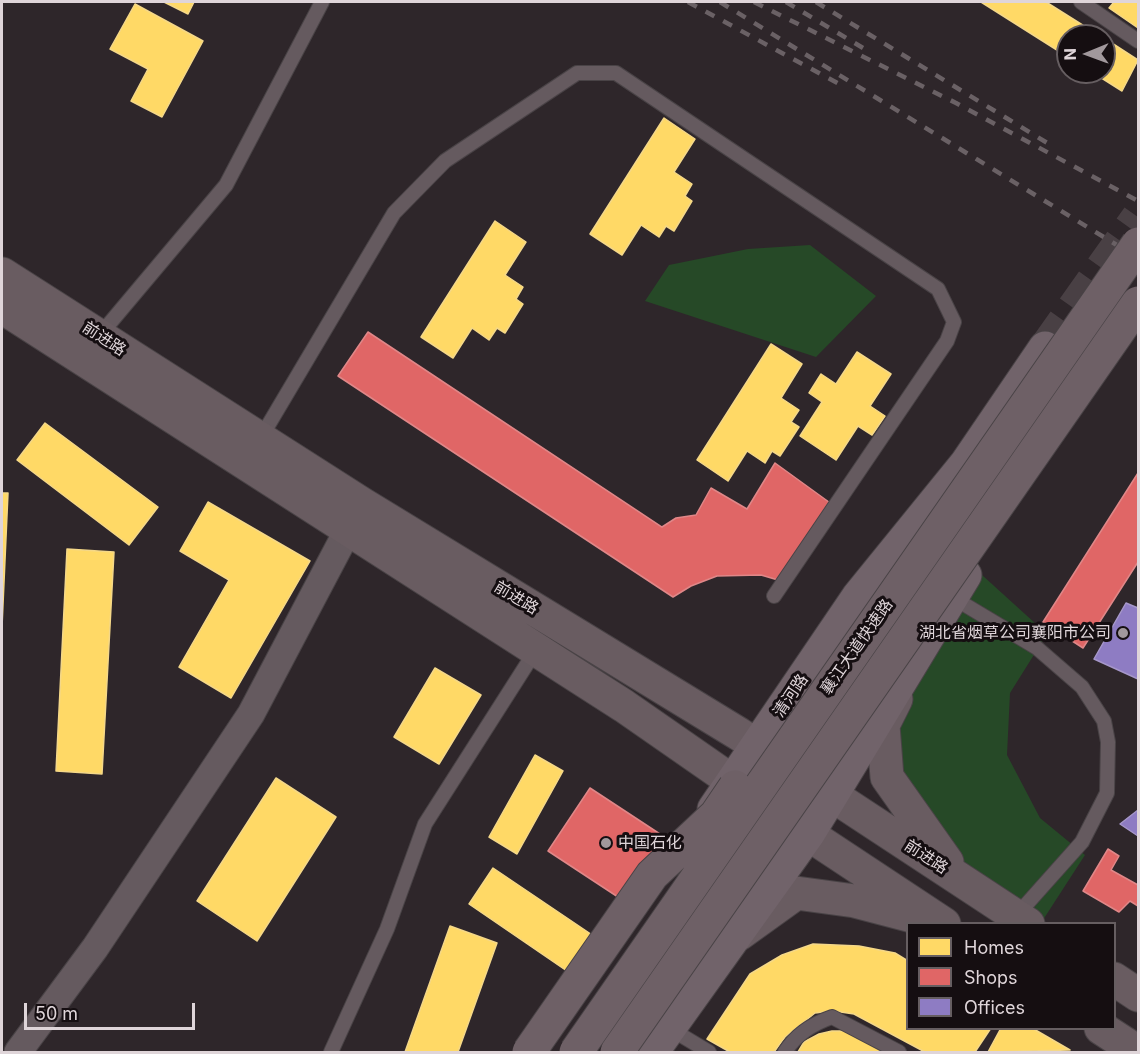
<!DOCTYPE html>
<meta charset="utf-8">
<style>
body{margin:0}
#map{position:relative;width:1140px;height:1054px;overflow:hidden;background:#2e262a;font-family:Inter,sans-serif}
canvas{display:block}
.frame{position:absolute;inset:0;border:3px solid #dfd5d9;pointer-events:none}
.legend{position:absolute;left:906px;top:922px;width:210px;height:108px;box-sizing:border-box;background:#150e11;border:2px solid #665e61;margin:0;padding:8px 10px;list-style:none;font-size:18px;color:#dfd5d9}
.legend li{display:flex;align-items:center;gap:12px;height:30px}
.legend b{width:30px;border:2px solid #665e61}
.north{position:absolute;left:1056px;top:24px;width:60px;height:60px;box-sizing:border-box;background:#150e11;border:2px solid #665e61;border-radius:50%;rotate:269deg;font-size:16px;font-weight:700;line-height:24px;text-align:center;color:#dfd5d9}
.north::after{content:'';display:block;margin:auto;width:21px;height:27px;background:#a1989c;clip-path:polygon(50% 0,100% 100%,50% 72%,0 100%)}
.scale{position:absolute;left:24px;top:1003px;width:171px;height:27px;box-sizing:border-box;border:3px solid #dfd5d9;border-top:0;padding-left:8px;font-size:18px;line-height:21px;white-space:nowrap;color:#dfd5d9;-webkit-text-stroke:4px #150e11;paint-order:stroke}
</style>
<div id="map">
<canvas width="1140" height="1054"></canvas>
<div class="frame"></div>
<ul class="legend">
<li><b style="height:16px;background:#ffd966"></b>Homes</li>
<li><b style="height:16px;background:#e06666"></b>Shops</li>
<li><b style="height:16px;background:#8e7cc3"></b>Offices</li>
</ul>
<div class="north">N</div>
<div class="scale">50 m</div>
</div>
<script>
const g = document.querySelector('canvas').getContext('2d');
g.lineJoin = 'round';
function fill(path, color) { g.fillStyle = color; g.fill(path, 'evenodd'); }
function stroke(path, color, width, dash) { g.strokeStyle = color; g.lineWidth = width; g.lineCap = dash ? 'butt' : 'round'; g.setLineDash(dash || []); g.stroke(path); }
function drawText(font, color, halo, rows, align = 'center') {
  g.font = font + ' Inter,"Noto Sans SC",sans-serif'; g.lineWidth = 6; g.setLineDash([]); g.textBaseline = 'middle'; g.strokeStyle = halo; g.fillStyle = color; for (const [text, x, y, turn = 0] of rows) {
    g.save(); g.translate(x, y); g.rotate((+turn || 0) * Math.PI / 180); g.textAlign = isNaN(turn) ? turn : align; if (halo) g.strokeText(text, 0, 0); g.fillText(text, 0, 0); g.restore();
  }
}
fill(new Path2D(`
 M810 245 876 296 816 357 645 301 669 265 748 249Z
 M971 565 1047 634 1010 693 1007 755 1040 818 1085 855 1041 923 959 878 887 777 919 653Z`), '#264927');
const homes = new Path2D(`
 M164 2H194L188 14Z
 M981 2H1046L1100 36H1068V57Z
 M1114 2H1138V28L1109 8Z
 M135 4 203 41 162 117 131 101 148 69 110 49Z
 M1104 38 1138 60 1122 91 1092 72H1104Z
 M664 118 695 139 674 172 692 184 685 196 692 201 674 231 666 226 659 237 641 225 622 255 590 234Z
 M495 221 526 242 505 275 523 287 516 299 523 304 505 333 497 328 489 340 472 328 453 358 421 337Z
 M771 344 802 364 781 398 799 410 791 422 799 427 780 456 772 451 765 463 747 451 728 481 697 460Z
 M857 352 891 374 870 406 885 416 872 435 858 426 836 460 800 436 822 402 809 393 821 374 836 384Z
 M45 423 158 507 129 545 17 460Z
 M2 493H8L2 627Z
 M208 502 310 561 231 698 179 667 229 580 180 551Z
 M67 549 114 552 102 774 56 771Z
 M435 668 481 695 439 764 394 737Z
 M535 755 563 771 517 854 489 837Z
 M276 778 336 817 257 941 197 901Z
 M493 868 607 945 583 982 469 904Z
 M450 926 497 943 458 1052H405Z
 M813 944 859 946 895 953 908 961V1028H991L975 1052H925L854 1014 834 1011 815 1013 785 1037 774 1052H730L707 1039 750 974 782 955Z
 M1001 1028H1032L1070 1050 988 1052Z
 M832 1031H849L885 1052H798L804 1042 819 1034Z`);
fill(homes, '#ffd966');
stroke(homes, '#f5d888', 1.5);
const shops = new Path2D(`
 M368 332 662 527 676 518 696 515 711 488 747 509 775 463 833 505 778 580 761 575 717 576 691 586 673 597 338 376Z
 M1138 473V562L1083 648 1043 622Z
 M590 788 663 836 621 899 548 851Z
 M1108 849 1119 856 1111 870 1138 885V906L1130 901 1119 912 1083 891Z`);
fill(shops, '#e06666');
stroke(shops, '#e08788', 1.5);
const offices = new Path2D(`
 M1126 603 1138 608V679L1094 659Z
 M1138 810V836L1120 824Z`);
fill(offices, '#8e7cc3');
stroke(offices, '#a697ca', 1.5);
stroke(new Path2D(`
 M1045 348 1138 217`), '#494044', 33, [33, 16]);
const lane = new Path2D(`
 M1081 2 1138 41
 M99 336 226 185 322 2
 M260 439 394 213 445 161 577 73H616L938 289 954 322 947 341 774 596
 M952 597 1037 648 1082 687 1104 721 1108 742 1107 793 1082 842 1016 916
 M669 1028 709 1052
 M331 1052 387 929 425 824 536 650
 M785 1052C796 1034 812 1024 832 1017L899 1052`);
const street = new Path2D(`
 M18 1052 95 948 251 714 358 511`);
const secondary = new Path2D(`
 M2 274 362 504 739 734 1028 924
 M2 307 624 706 808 834 944 924
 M896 699 883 725 887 777 947 862
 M739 934 796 893 855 901 920 918
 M1114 979 1138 995
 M1101 1028 1138 1052`);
const primary = new Path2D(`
 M714 809 858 597 966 464 1045 348
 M652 1052 808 834 965 575`);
stroke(lane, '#494346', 16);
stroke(street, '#494346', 29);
stroke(secondary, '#494346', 35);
stroke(primary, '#494346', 35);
stroke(lane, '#655a5f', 14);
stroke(street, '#655a5f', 27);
stroke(secondary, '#695c61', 33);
stroke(primary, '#71636a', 33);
stroke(new Path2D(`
 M688 2 841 85
 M720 2 1138 258
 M754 2 956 103 1138 201
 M786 2 863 48
 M816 2 1049 144`), '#6a6165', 4.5, [10, 10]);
const highwayBridge = new Path2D(`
 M529 1052 652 875 716 815 735 787
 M576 1052 1138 244
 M617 1052 1138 303`);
stroke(highwayBridge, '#494346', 35, []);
stroke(highwayBridge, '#6e6066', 33);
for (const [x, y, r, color] of [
 [1123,633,6,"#a1989c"],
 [606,843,6,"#a1989c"]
]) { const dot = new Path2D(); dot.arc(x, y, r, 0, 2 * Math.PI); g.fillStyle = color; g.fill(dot); stroke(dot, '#150e11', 2); }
drawText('16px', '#dfd5d9', '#150e11', [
 ["前进路",104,339,33],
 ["前进路",516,598,31],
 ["襄江大道快速路",857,647,-55],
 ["清河路",791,696,-56],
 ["前进路",926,857,33]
]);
drawText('16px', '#dfd5d9', '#150e11', [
 ["湖北省烟草公司襄阳市公司",1111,633],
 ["中国石化",618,843,"left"]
], 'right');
</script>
